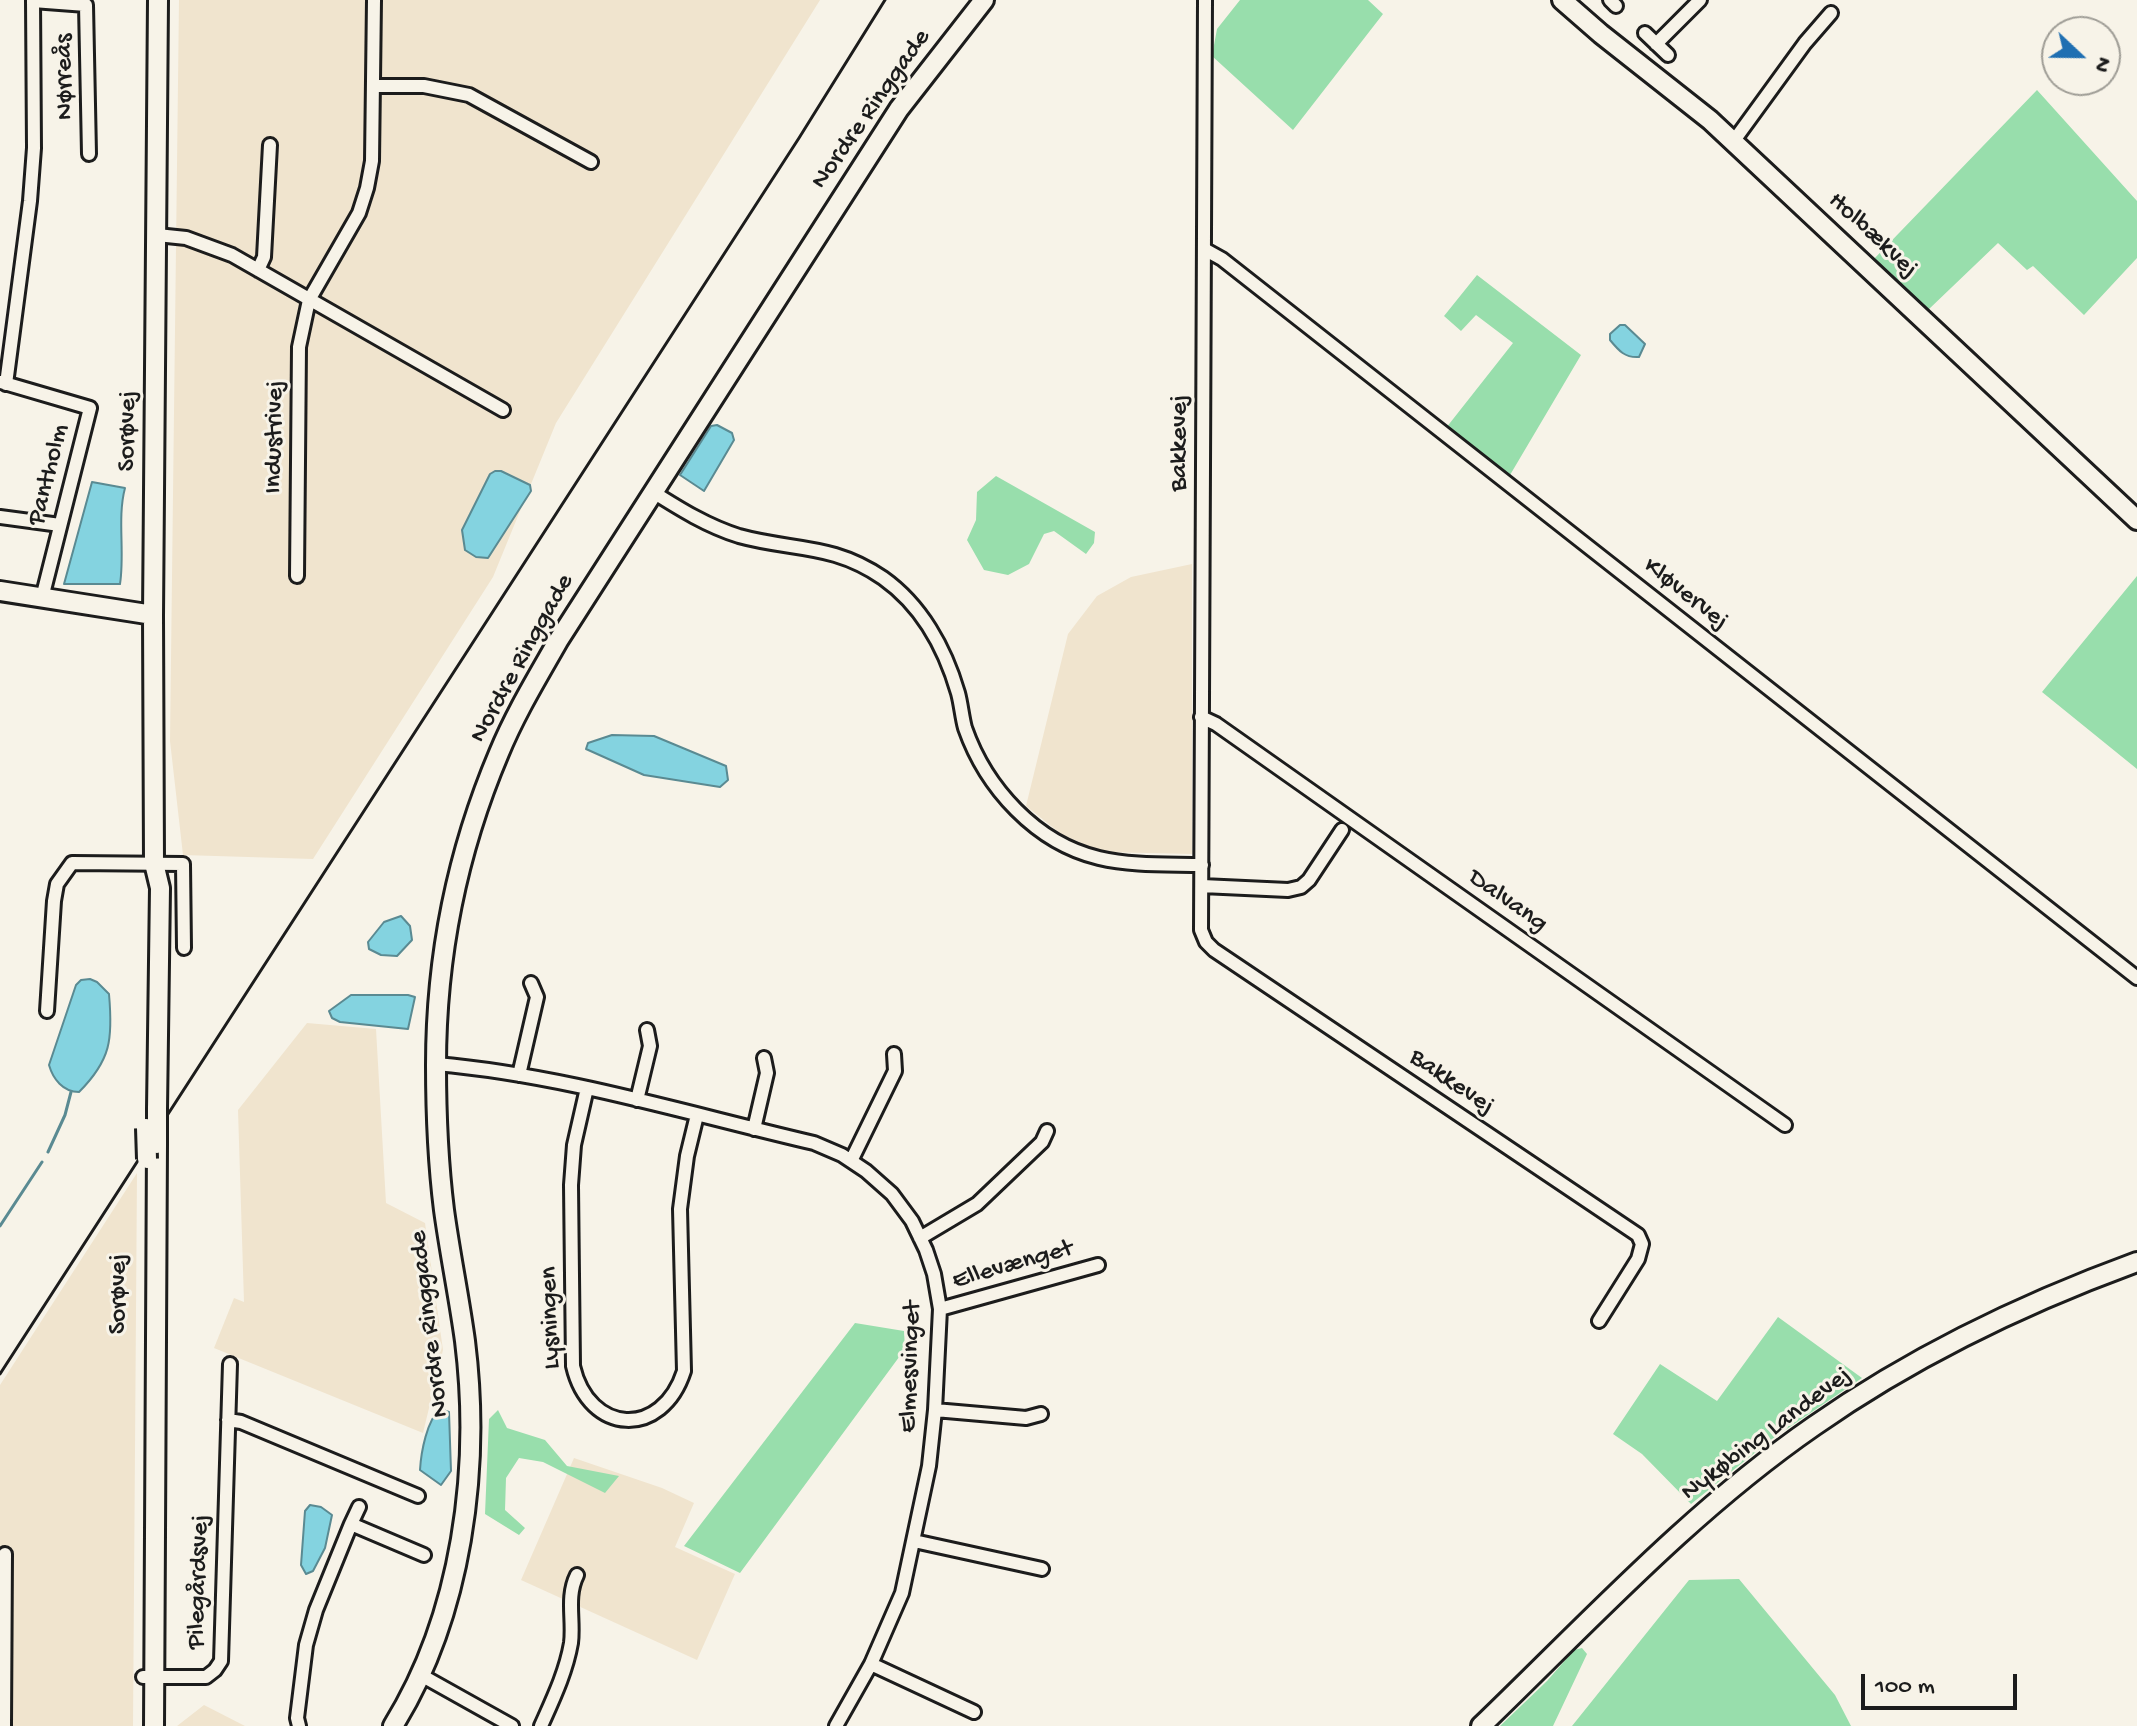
<!DOCTYPE html>
<meta charset="utf-8">
<style>
body{margin:0}
#map{position:relative;width:2137px;height:1726px;overflow:hidden;background:#f7f3e8;font-family:"Gochi Hand",sans-serif}
canvas{display:block}
.north{position:absolute;left:2041px;top:16px;width:80px;height:80px;box-sizing:border-box;background:#f7f3e8;border:2px solid #9f9d96;border-radius:50%;rotate:112deg;font-size:22px;font-weight:700;line-height:32px;text-align:center;color:#1c1c1c}
.north::after{content:'';display:block;margin:auto;width:28px;height:36px;background:#1f6fb2;clip-path:polygon(50% 0,100% 100%,50% 72%,0 100%)}
.scale{position:absolute;left:1861px;top:1674px;width:156px;height:36px;box-sizing:border-box;border:4px solid #1c1c1c;border-top:0;padding-left:10px;font-size:24px;line-height:28px;white-space:nowrap;color:#1c1c1c;-webkit-text-stroke:6px #f7f3e8;paint-order:stroke}
</style>
<div id="map">
<canvas width="2137" height="1726"></canvas>
<div class="north">N</div>
<div class="scale">100 m</div>
</div>
<script>
const g = document.querySelector('canvas').getContext('2d');
g.lineJoin = 'round';
function fill(path, color) { g.fillStyle = color; g.fill(path, 'evenodd'); }
function stroke(path, color, width, dash) { g.strokeStyle = color; g.lineWidth = width; g.lineCap = dash ? 'butt' : 'round'; g.setLineDash(dash || []); g.stroke(path); }
function drawText(font, color, halo, rows, align = 'center') {
  g.font = font + ' "Gochi Hand",sans-serif'; g.lineWidth = 6; g.setLineDash([]); g.textBaseline = 'middle'; g.strokeStyle = halo; g.fillStyle = color; for (const [text, x, y, turn = 0] of rows) {
    g.save(); g.translate(x, y); g.rotate((+turn || 0) * Math.PI / 180); g.textAlign = isNaN(turn) ? turn : align; if (halo) g.strokeText(text, 0, 0); g.fillText(text, 0, 0); g.restore();
  }
}
fill(new Path2D(`
 M179 0H820L556 423 493 577 313 859 183 855 170 741Z
 M1192 564V854L1102 852 1061 834 1026 806 1068 634 1097 596 1131 577Z
 M307 1023 376 1029 386 1203 425 1223 443 1350 423 1433 214 1348 234 1298 244 1302 238 1110Z
 M137 1173 133 1726H0V1385Z
 M574 1458 662 1488 694 1503 675 1547 735 1574 697 1660 521 1580Z
 M204 1705 245 1726H177Z`), '#f0e4ce');
fill(new Path2D(`
 M1240 0H1368L1383 14 1293 130 1212 56 1217 29Z
 M2037 90 2137 201V258L2084 315 2033 266 2027 270 1998 243 1928 310 1872 261Z
 M1477 275 1581 355 1510 475 1446 428 1513 343 1476 315 1461 331 1444 316Z
 M996 476 1095 532 1094 543 1086 554 1054 531 1044 534 1029 564 1008 575 984 570 967 540 976 520 977 492Z
 M2137 576V769L2042 692Z
 M1778 1317 1862 1378 1772 1439 1691 1504 1642 1454 1613 1434 1660 1364 1717 1401Z
 M855 1323 904 1331 905 1349 740 1573 684 1546Z
 M498 1410 507 1428 545 1440 567 1466 619 1476 605 1493 543 1462 519 1458 506 1478 505 1510 525 1528 519 1535 485 1514 489 1419Z
 M1739 1579 1835 1695 1851 1726H1572L1689 1580Z
 M1582 1648 1587 1654 1553 1726H1500L1547 1681 1574 1650Z`), '#98deac');
const water = new Path2D(`
 M1620 325H1625L1645 344 1639 357C1625 358 1619 351 1610 340V334Z
 M717 425 732 433 734 440 704 491 680 475 711 426Z
 M495 471H501L530 485 531 491 488 558 476 557 465 550 462 530 490 474Z
 M92 482 125 488C117 518 125 552 120 584H64Z
 M612 735 654 736 726 766 728 780 720 787 644 775 586 749 588 743Z
 M401 916 410 926 412 940 397 956 381 955 369 949 368 942 384 922Z
 M90 979 97 982 109 994C113 1039 111 1060 79 1092 63 1092 53 1079 49 1065L76 985 81 980Z
 M351 995H408L415 997 408 1029 340 1022 332 1018 329 1011Z
 M440 1409 449 1412 451 1471 441 1485 420 1470C421 1452 427 1420 440 1409Z
 M310 1505 321 1507 332 1515 325 1548 313 1571 306 1574 301 1565 305 1511Z`);
fill(water, '#84d3e0');
stroke(water, '#5a8a92', 2);
stroke(new Path2D(`
 M48 1152 65 1115 71 1092
 M0 1226 42 1162`), '#5a8a92', 3);
const street = new Path2D(`
 M1205 0 1201 930 1206 942 1214 950 1638 1235 1642 1244 1638 1259 1599 1321
 M1610 0 1616 6
 M33 1 86 5 89 154
 M1645 33 1668 55
 M1656 44 1700 0
 M374 86H424L469 95 591 162
 M1733 142 1805 43 1831 13
 M157 235 186 238 232 255 503 410
 M1204 249 1222 259 2137 978
 M258 270 264 257 270 145
 M1 382 90 408 42 598
 M6 384 30 201 34 148 33 0
 M653 492C680 509 707 526 739 536 793 551 832 543 883 578 921 605 945 648 958 693 961 704 962 717 965 728 986 788 1036 843 1099 858 1132 866 1169 864 1202 865
 M0 517 60 525
 M297 576 299 347 309 300 359 213 367 188 372 161 374 0
 M1201 717 1216 724 1785 1125
 M1202 886 1288 890 1301 887 1309 880 1342 830
 M47 1011 54 901 57 884 72 863 183 864 184 948
 M436 1064C564 1075 689 1114 814 1143L842 1155 866 1171 892 1194 912 1221 926 1250 934 1274 940 1309 935 1410 929 1466 902 1593 871 1664 836 1726
 M519 1075 537 997 531 983
 M587 1088 574 1145 571 1185 573 1366C589 1435 662 1439 684 1371L680 1209 687 1156 697 1115
 M637 1100 650 1046 647 1030
 M754 1129 767 1073 764 1058
 M851 1161 895 1071 894 1054
 M920 1238 977 1204 1042 1142 1047 1131
 M940 1309 1098 1265
 M935 1410 1026 1418 1041 1414
 M228 1420 241 1422 418 1496
 M351 1524 359 1507
 M914 1541 1042 1569
 M871 1664 974 1712
 M419 1674 512 1726
 M143 1677H206L215 1670 221 1661 230 1364
 M4 1726 5 1554
 M299 1726 297 1718 306 1645 316 1610 351 1524 424 1555
 M541 1726C553 1699 566 1672 571 1643 574 1620 566 1597 577 1575`);
const secondary = new Path2D(`
 M1562 0 1601 34 1710 120 2137 520
 M0 591 153 615
 M157 1109 160 888 154 863 153 615 158 0
 M154 1726 157 1144
 M393 1726C462 1615 481 1469 465 1341 459 1297 450 1254 444 1210 438 1162 436 1113 436 1065 436 958 457 852 499 753 515 714 537 678 558 641L899 109 984 0
 M1481 1726C1588 1623 1691 1511 1814 1426 1914 1356 2022 1304 2137 1262`);
stroke(street, '#1c1c1c', 18);
stroke(secondary, '#1c1c1c', 24);
stroke(street, '#f7f3e8', 12);
stroke(secondary, '#f7f3e8', 18);
stroke(new Path2D(`
 M0 1374 799 138 885 0`), '#1c1c1c', 3);
const secondaryBridge = new Path2D(`
 M146 1128 147 1159
 M157 1144V1109`);
stroke(secondaryBridge, '#1c1c1c', 24, []);
stroke(secondaryBridge, '#f7f3e8', 18);
drawText('26px', '#1c1c1c', '#f7f3e8', [
 ["Nørreås",66,77,-91],
 ["Nordre Ringgade",872,110,-55],
 ["Holbækvej",1872,236,43],
 ["Sorøvej",129,431,-89],
 ["Industrivej",276,437,-89],
 ["Bakkevej",1181,443,-90],
 ["Pantholm",50,475,-76],
 ["Kløvervej",1685,595,38],
 ["Nordre Ringgade",523,659,-61],
 ["Dalvang",1507,902,35],
 ["Bakkevej",1451,1083,34],
 ["Ellevænget",1013,1266,-16],
 ["Sorøvej",120,1294,-90],
 ["Lysningen",552,1318,-92],
 ["Nordre Ringgade",431,1324,-97],
 ["Elmesvinget",912,1367,-88],
 ["Nykøbing Landevej",1767,1435,-37],
 ["Pilegårdsvej",200,1582,-88]
]);
</script>
